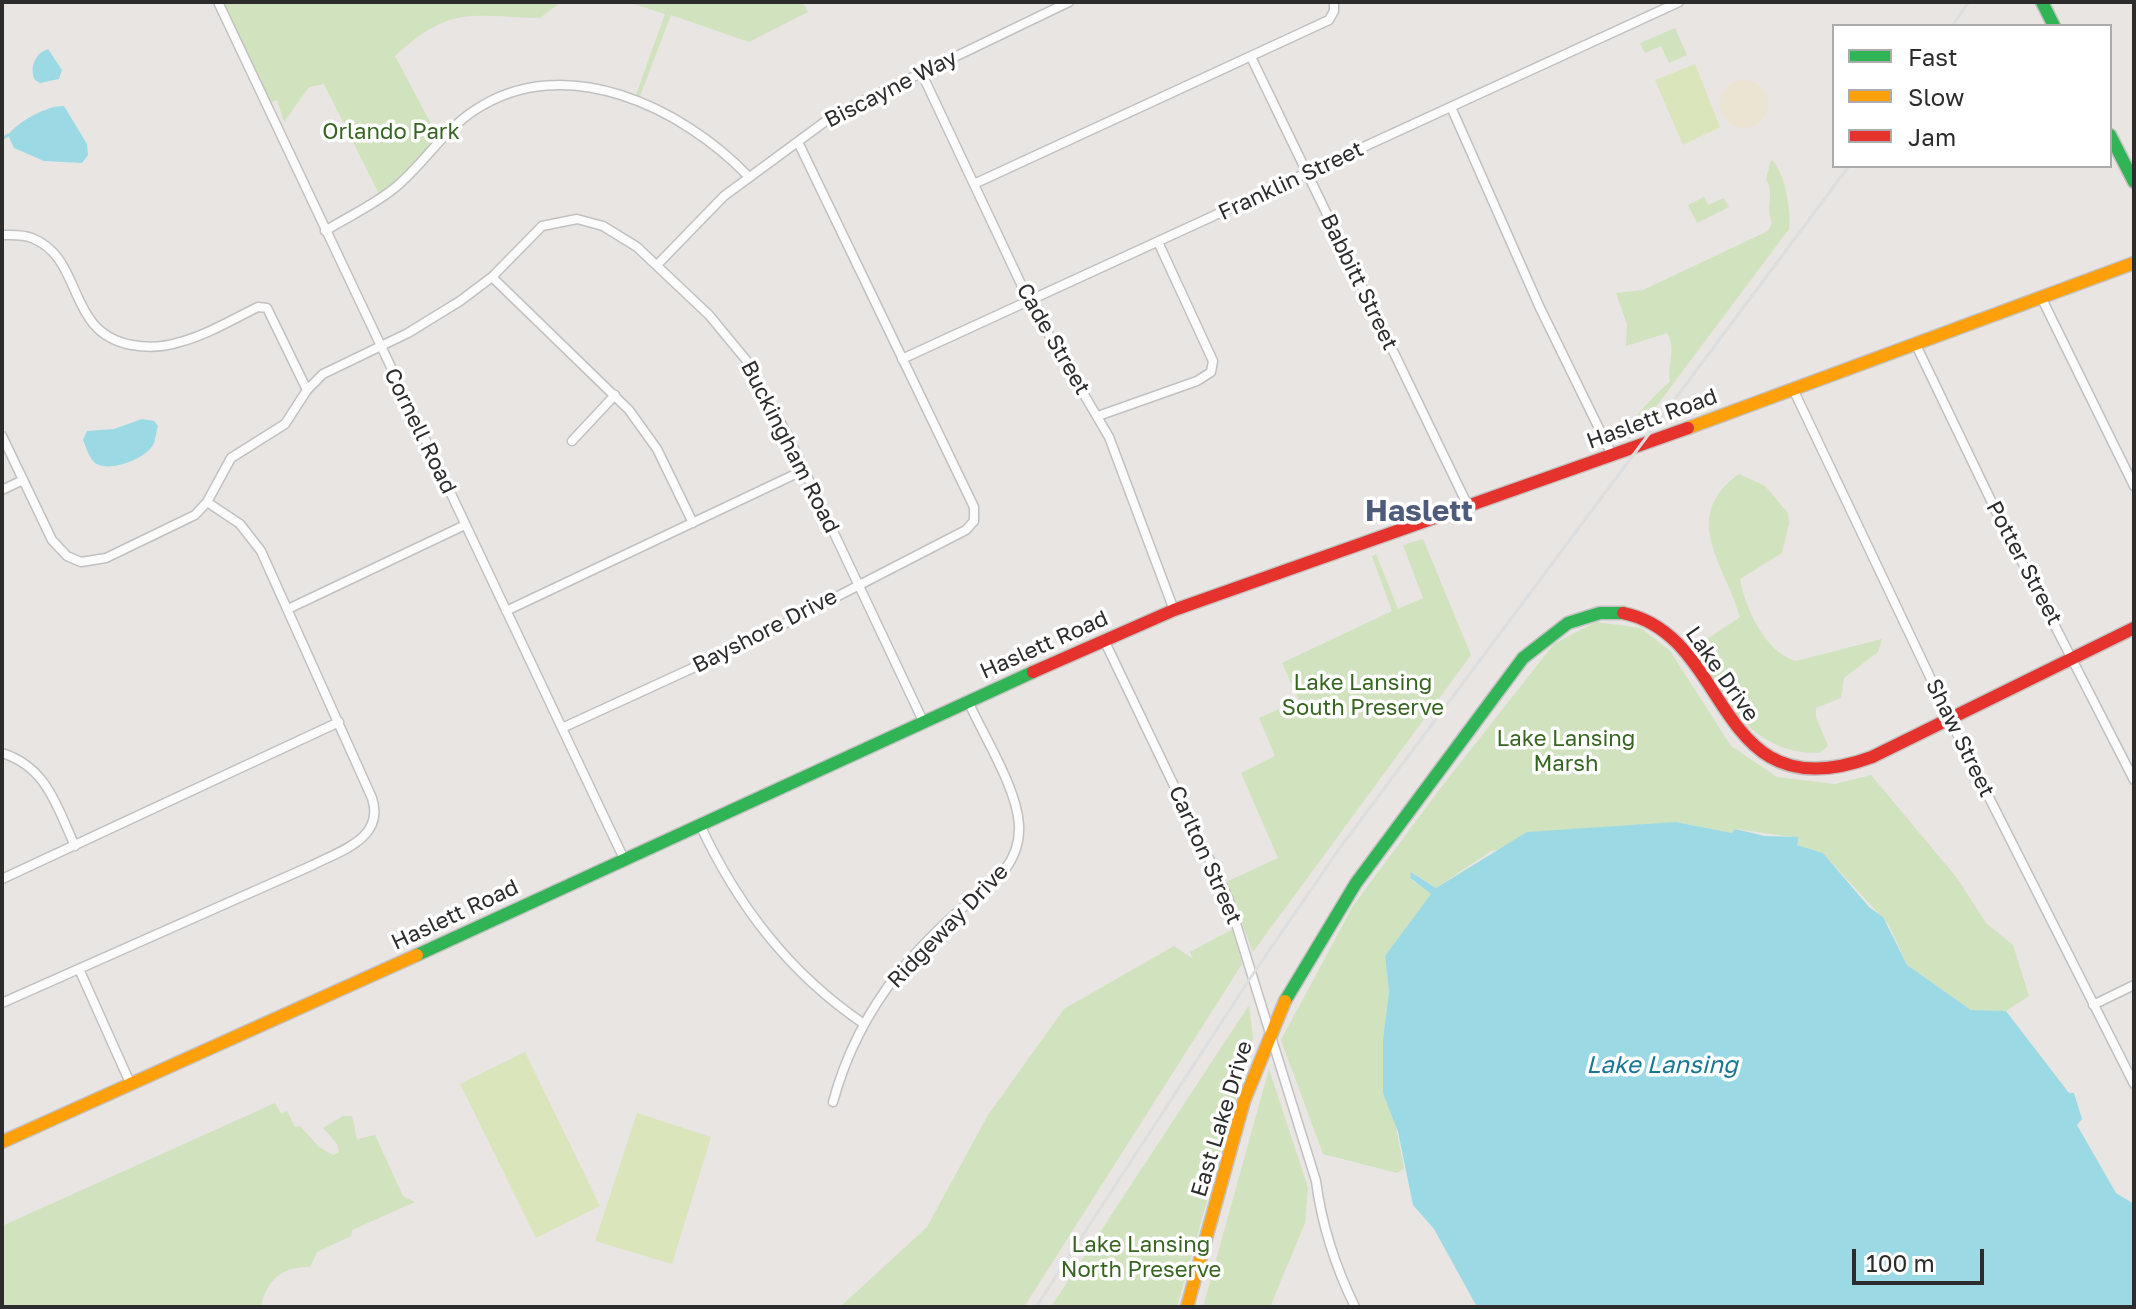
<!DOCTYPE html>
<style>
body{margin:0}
#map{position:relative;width:2136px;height:1309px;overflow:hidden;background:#e9e5e2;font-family:"Golos Text",sans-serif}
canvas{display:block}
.frame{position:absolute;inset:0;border:4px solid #2c2c2c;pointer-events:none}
.legend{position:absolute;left:1832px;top:24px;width:280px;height:144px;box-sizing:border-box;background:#fff;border:2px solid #ababab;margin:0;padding:10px 14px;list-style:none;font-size:24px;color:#2c2c2c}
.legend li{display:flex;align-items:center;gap:16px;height:40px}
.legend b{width:40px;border:2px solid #ababab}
.scale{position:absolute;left:1852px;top:1249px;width:132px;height:36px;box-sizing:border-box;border:4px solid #2c2c2c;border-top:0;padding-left:10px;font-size:24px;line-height:28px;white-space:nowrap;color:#2c2c2c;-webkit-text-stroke:6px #fff;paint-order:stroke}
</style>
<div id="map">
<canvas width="2136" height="1309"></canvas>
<div class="frame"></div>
<ul class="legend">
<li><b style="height:10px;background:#30b455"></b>Fast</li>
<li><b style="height:10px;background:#ff9f0a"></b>Slow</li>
<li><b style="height:10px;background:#e5322d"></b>Jam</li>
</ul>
<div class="scale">100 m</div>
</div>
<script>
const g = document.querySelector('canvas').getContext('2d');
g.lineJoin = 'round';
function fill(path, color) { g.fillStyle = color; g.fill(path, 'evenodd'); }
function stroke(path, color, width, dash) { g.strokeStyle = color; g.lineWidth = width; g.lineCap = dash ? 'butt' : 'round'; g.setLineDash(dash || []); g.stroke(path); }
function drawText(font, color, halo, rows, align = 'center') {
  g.font = font + ' "Golos Text",sans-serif'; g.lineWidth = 7; g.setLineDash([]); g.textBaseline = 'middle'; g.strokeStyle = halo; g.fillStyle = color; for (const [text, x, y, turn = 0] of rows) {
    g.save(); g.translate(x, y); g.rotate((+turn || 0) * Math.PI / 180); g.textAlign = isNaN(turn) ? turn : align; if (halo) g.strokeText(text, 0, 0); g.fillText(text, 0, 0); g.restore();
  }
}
fill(new Path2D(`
 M223 2H561L540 18C470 16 450 5 395 56L438 137 416 163 379 194 324 84 309 87 284 122 277 100 270 103Z
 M628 2H803L808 12 749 42 671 15 640 96 636 95 665 14Z
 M1675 28 1687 55 1669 63 1661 46 1645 53 1640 43Z
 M1771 160C1784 167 1792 214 1789 229L1652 412 1630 424C1632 420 1663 386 1670 382 1667 365 1677 350 1667 333L1626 346 1627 324 1616 293 1643 290 1768 231 1772 223C1765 208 1775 194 1766 179Z
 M1704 197 1708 205 1724 198 1729 207 1697 223 1688 205Z
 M1739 474 1765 486 1788 513 1789 523 1782 553 1740 579C1745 607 1765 653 1796 661L1882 639 1878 652 1844 678 1841 698 1816 708V717L1828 746 1819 753C1755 754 1726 704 1698 654V645L1740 617C1725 564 1679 517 1739 474Z
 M1423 539 1471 655 1253 952 1226 882 1278 858 1241 773 1275 756 1259 718 1299 700 1282 663 1392 611 1372 556 1376 554 1398 609 1423 598 1403 545Z
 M1596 622 1641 628 1670 651 1731 746 1777 777 1835 784 1871 775 1957 878 1986 923 2013 945 2029 996 2006 1011 1971 1010 1907 965 1889 925 1823 853 1797 845 1799 838 1736 829 1732 833 1676 822 1491 851 1436 888 1412 872 1410 879 1431 894 1385 957 1389 992 1383 1039V1093L1392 1108 1404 1168 1397 1173 1323 1154 1281 1040 1353 906 1442 786 1554 644Z
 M1233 929 1242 964 1024 1307H840L927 1227 988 1115 1064 1009 1174 946 1193 959 1190 952Z
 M1249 1005 1253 1038 1177 1307H1051Z
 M1269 1069 1308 1188 1305 1223 1270 1307H1203Z
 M275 1103 281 1114 287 1111 295 1127 300 1126 319 1147 333 1155 339 1152 337 1144 323 1128 343 1116H352L357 1139 375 1135 403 1196 415 1202 352 1230 351 1236 317 1252 310 1267C283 1266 266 1280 261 1307H2V1226Z`), '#d0e2be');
fill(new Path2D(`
 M1720 104a24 24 0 1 1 48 0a24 24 0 1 1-48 0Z`), '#ece4d2');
fill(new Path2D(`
 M1695 64 1720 127 1683 145 1655 80Z
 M525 1052 600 1206 536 1238 460 1084Z
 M637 1113 711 1137 672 1264 595 1241Z`), '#dae5bc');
fill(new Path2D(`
 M48 49 62 70 59 79 40 83 35 80C29 68 35 53 48 49Z
 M64 106 87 144 88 155 82 163 44 161 14 148 8 135C17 122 48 105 64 106Z
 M142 419 154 421 158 426C156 431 156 440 153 445 145 459 109 473 95 463 89 458 86 447 83 440L87 431 114 429Z
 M1676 822 1732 833 1735 829 1765 836 1799 837 1797 845 1823 853 1869 907 1883 917 1907 965 1971 1010 2006 1011 2069 1093H2074L2082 1119 2077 1125 2116 1193 2134 1204V1307H1477L1434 1229 1413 1205 1398 1132 1383 1093V1039L1389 992 1385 956 1431 894 1410 878 1411 872 1436 888 1527 832Z`), '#9bdae5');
stroke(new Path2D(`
 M2 139 8 135`), '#9bdae5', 3);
const street = new Path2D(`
 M218 2 624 859
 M1251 57 1468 506
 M921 72 1029 301 1109 437 1174 610
 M1451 107 1540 308 1612 455
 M974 184 1329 20 1334 11V2
 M325 231C349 216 376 204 397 186 425 162 444 130 475 110 565 50 683 108 748 176
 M2 235C12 235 23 234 32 238 85 259 65 333 132 345 148 348 164 347 180 342 207 335 233 319 258 307L267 308 307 390
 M657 265 724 196 834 115 1069 2
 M492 277 629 410 657 449 693 523
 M2042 299 2134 486
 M1916 345 1997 513 2134 780
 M902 359 1679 2
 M1793 389 1960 740 2134 1084
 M1098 416 1197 381 1211 372 1213 361 1158 242
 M2 436 52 540 67 556 81 562 106 558 195 515 207 502 231 458 285 424 307 390 323 374 408 333 460 301 492 277 542 226 577 219 603 226 637 247 709 315 747 361 788 436 923 721
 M572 441 615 395
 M2 490 23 480
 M288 609 465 525
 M506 611 804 470
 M1104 640 1228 898 1316 1181C1322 1227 1335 1266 1355 1307
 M562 728 745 644 966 530 974 521V507L798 142
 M2 753C47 767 57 807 75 846
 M700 825C738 906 789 973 864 1024
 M2 879 339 722
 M79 969 131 1085
 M2 1003 313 865C342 850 385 838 372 798L261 551 240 524 207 502
 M2093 1005 2134 985
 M833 1102C846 1054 868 1011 899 972 916 952 935 932 954 915 984 889 1021 870 1019 825 1017 788 983 735 968 701`);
const fast = new Path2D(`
 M2042 2 2054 26
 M2110 135 2134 182
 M417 955 1033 672
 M1285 1001 1356 883 1523 658 1568 623 1600 613H1623`);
const slow = new Path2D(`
 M1688 428 2134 263
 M2 1142 417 955
 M1187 1307 1244 1101 1285 1001`);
const jam = new Path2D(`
 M1623 613C1734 635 1712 816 1872 757L2134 628
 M1033 672 1174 610 1688 428`);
stroke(street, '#c2c1c1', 11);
stroke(fast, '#c2c1c1', 15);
stroke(slow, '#c2c1c1', 15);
stroke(jam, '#c2c1c1', 15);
stroke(street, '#fcfbfb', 8);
stroke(fast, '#30b455', 12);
stroke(slow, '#ff9f0a', 12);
stroke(jam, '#e5322d', 12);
stroke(new Path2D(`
 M1952 26 1969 2
 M1036 1307 1251 977 1339 849 1849 166`), '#dededf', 3);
drawText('22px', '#2c2c2c', '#fff', [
 ["Biscayne Way",891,89,-27],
 ["Franklin Street",1291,181,-25],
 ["Babbitt Street",1359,282,64],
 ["Cade Street",1053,339,60],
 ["Haslett Road",1652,419,-20],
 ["Cornell Road",420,431,64],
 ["Buckingham Road",790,447,63],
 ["Potter Street",2024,563,62],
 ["Bayshore Drive",765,631,-27],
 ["Haslett Road",1044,645,-24],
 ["Lake Drive",1722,674,55],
 ["Shaw Street",1960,738,64],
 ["Carlton Street",1205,855,66],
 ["Haslett Road",455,915,-25],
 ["Ridgeway Drive",948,926,-46],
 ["East Lake Drive",1222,1119,-73]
]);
drawText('22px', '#366520', '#fff', [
 ["Orlando Park",391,132],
 ["Lake Lansing",1363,683],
 ["South Preserve",1363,708],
 ["Lake Lansing",1566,739],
 ["Marsh",1566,764],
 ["Lake Lansing",1141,1245],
 ["North Preserve",1141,1270]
]);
drawText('italic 24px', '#177794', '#fff', [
 ["Lake Lansing",1662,1065]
]);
drawText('bold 30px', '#4f5b7a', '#fff', [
 ["Haslett",1419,511]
]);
</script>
